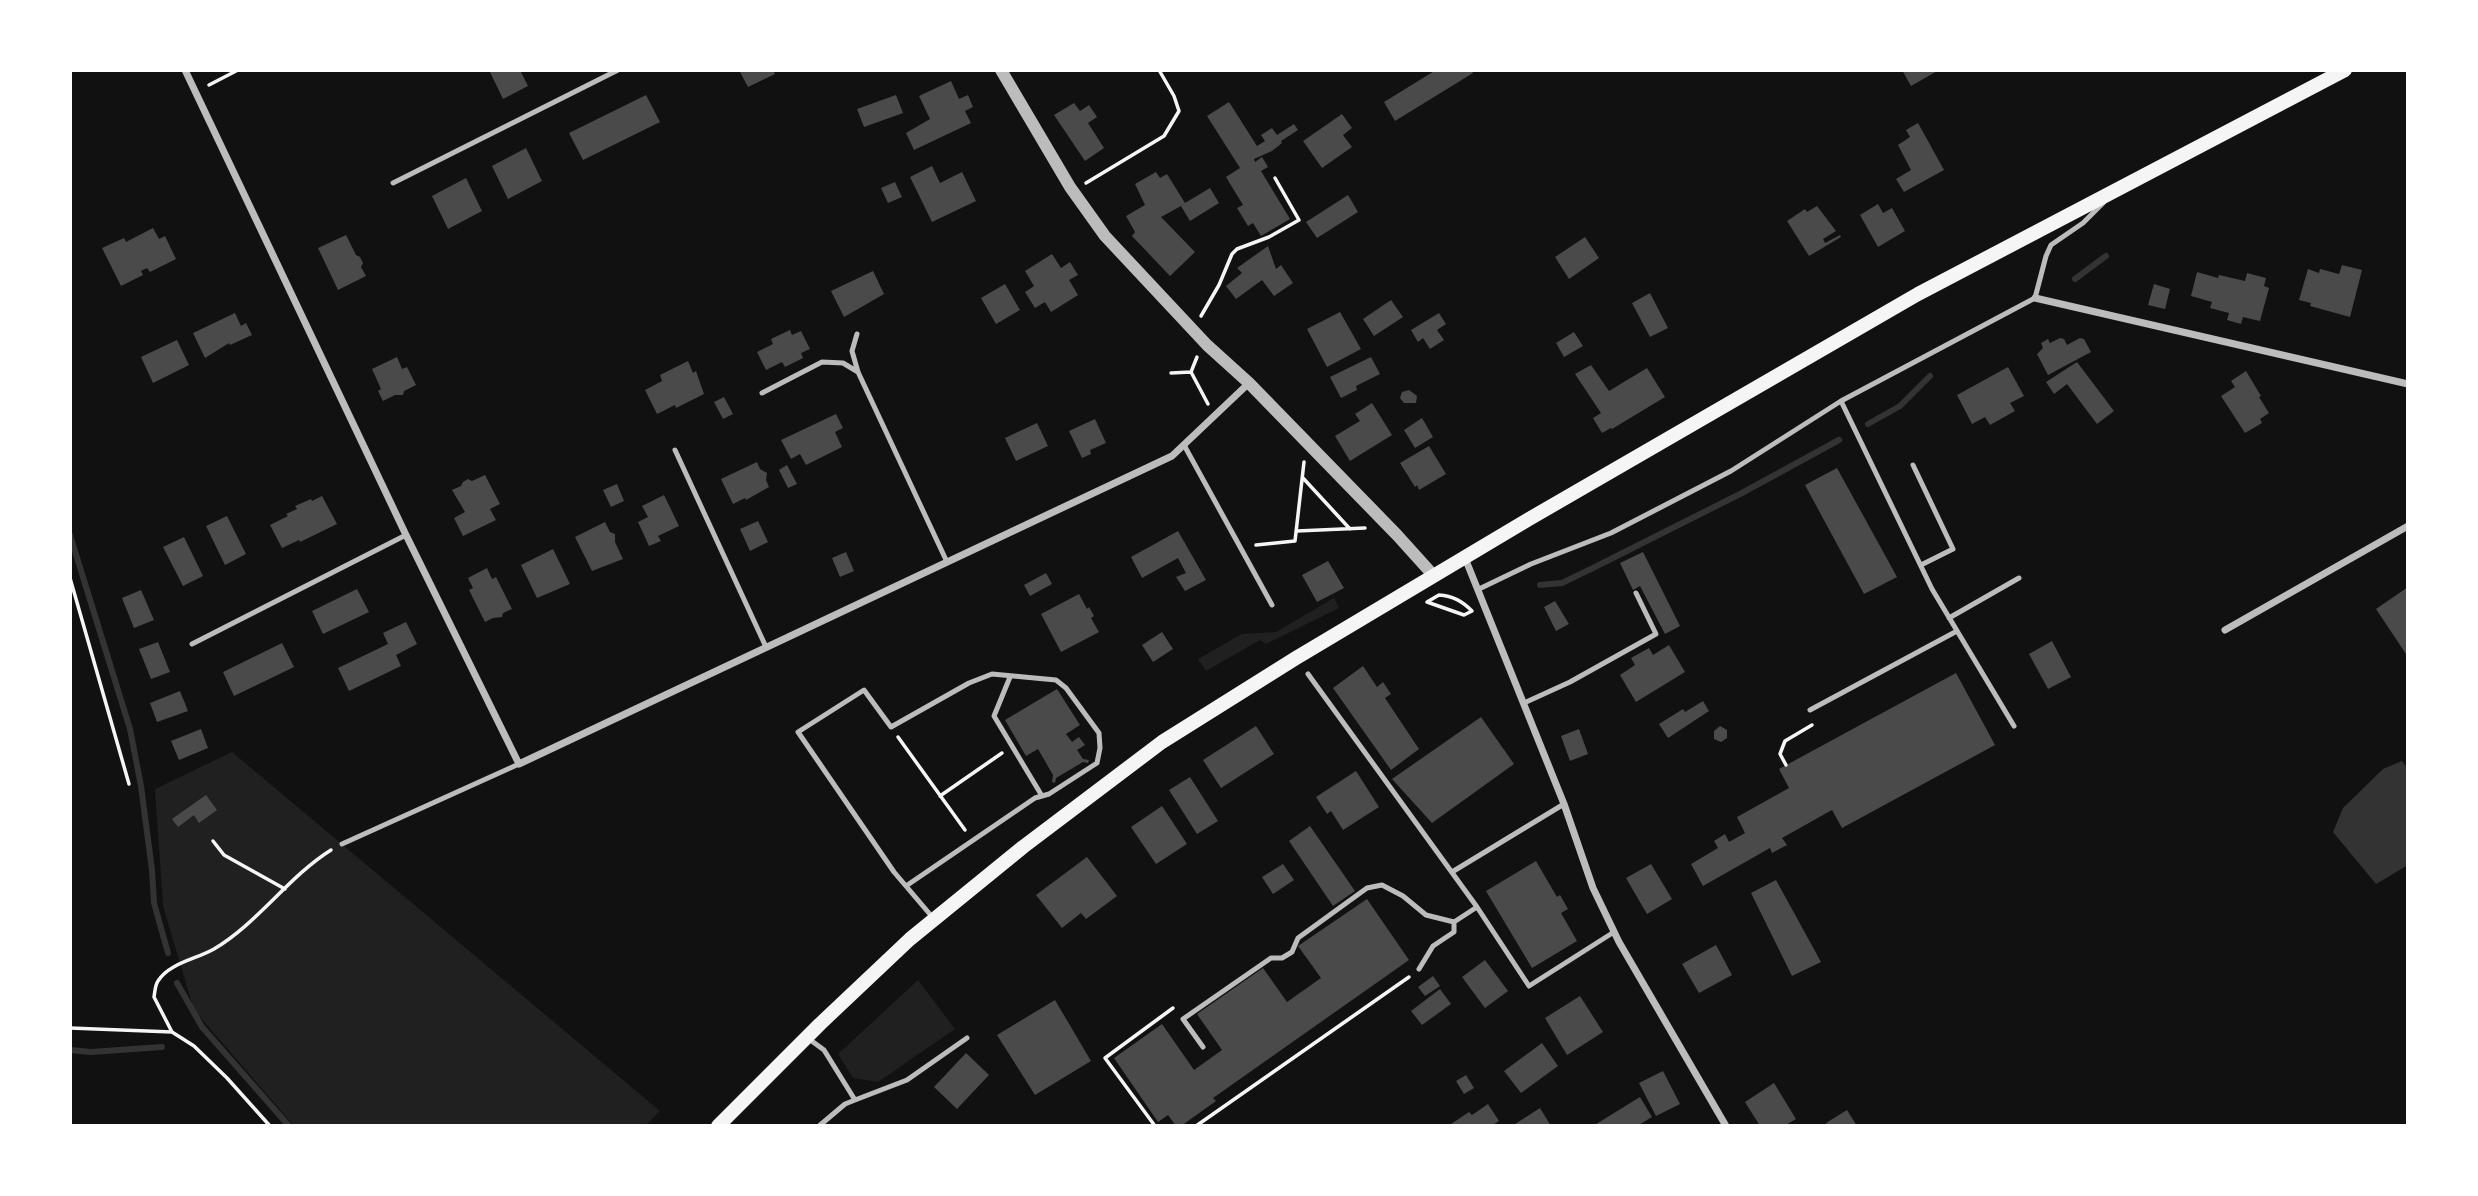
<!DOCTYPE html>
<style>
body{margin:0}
#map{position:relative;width:2478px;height:1196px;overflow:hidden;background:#111;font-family:"Archivo Narrow",sans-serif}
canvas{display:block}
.frame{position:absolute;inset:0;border:72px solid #fff;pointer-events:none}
</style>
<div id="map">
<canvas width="2478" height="1196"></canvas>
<div class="frame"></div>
</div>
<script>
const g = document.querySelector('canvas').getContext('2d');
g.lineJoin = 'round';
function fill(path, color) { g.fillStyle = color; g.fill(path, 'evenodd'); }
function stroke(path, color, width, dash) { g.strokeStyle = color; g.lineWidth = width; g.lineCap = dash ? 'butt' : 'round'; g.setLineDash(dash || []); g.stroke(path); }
fill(new Path2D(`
 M1334 598 1339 608 1266 644 1260 640 1206 671 1198 659 1242 634 1276 632Z
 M232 752 660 1111 645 1126H294L194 1010 163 906 155 789Z
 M918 980 955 1029 878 1082 853 1078 838 1054Z`), '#202020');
fill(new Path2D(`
 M2402 761 2408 769V865L2376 884 2333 832 2343 808 2383 769Z`), '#333');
stroke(new Path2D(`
 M2075 279 2106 256
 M1868 424 1900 406 1930 376
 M70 535 130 729 141 786 152 870 154 903 168 953
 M1540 585 1562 583 1593 568 1742 493 1839 440
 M177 983 202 1027 289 1126
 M70 1050 91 1052 162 1047`), '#333', 6);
fill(new Path2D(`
 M489 70H520L528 86 503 99Z
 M739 70H773L775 74 748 87Z
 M1436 70H1471L1473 73 1395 121 1384 102Z
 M1902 70H1939L1911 86Z
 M951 81 959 99 968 95 973 107 965 111 971 123 914 150 906 133 930 119 919 96Z
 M646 95 660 122 583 160 569 133Z
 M896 95 903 113 864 127 857 109Z
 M1229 102 1257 146 1265 141 1261 135 1272 128 1277 135 1294 124 1298 130 1281 141 1282 143 1272 151 1254 159 1255 162 1262 157 1268 167 1261 171 1290 219 1261 236 1253 223 1248 226 1237 208 1243 205 1226 177 1240 168 1207 116Z
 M1074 103 1080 111 1089 105 1097 117 1088 123 1104 148 1085 161 1054 115Z
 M1342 114 1352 128 1343 135 1352 147 1322 168 1303 141Z
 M1918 123 1944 170 1904 192 1896 179 1911 170 1898 145 1910 137 1906 130Z
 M526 148 542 181 508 199 492 166Z
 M932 166 940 183 962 172 976 201 932 222 910 177Z
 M1156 172 1160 178 1167 174 1185 203 1210 188 1219 203 1190 221 1181 206 1161 217 1195 252 1170 276 1132 236 1135 232 1126 216 1145 205 1135 184Z
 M466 178 482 211 448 229 432 196Z
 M895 182 902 197 888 203 881 188Z
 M1348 195 1358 212 1317 238 1306 222Z
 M1878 204 1883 213 1892 208 1905 231 1878 247 1860 215Z
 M1817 206 1836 231 1823 239 1825 243 1840 235 1841 237 1809 256 1787 221 1805 209 1807 212Z
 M153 228 159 239 165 236 176 259 150 272 147 268 141 271 143 275 121 286 102 248 124 238 126 242Z
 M346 235 356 255 360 257 363 263 361 267 366 276 338 290 318 248Z
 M1585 237 1599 258 1569 279 1555 257Z
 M1268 246 1276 269 1281 265 1293 283 1274 296 1262 280 1236 299 1226 286 1242 273 1237 268Z
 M1052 254 1061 268 1070 262 1078 275 1069 280 1078 295 1051 312 1045 302 1035 308 1025 292 1034 286 1025 271Z
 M2342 265 2362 270 2350 317 2310 306 2311 303 2299 300 2308 269 2319 273 2320 269 2339 274Z
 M873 271 884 294 844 317 831 291Z
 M2197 272 2218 278 2219 275 2245 281 2247 273 2266 278 2264 286 2269 288 2260 321 2243 317 2241 324 2227 320 2229 313 2210 308 2212 302 2191 296Z
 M1005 284 1020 310 996 324 981 298Z
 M2154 284 2170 289 2165 309 2148 305Z
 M1650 293 1668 328 1650 337 1632 303Z
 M1391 300 1403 317 1374 336 1363 319Z
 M1340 312 1361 349 1327 367 1307 329Z
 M235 313 241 326 246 323 252 335 230 345 229 343 205 358 193 333Z
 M1439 313 1446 324 1437 330 1444 340 1430 349 1423 338 1418 342 1411 330Z
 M790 330 792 335 801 331 810 349 801 353 803 358 785 367 782 362 766 370 757 352 773 344 771 339Z
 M1574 332 1583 346 1564 357 1556 343Z
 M2060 338 2064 339 2067 345 2080 338 2084 339 2091 352 2048 375 2037 354 2043 348 2041 343 2048 339 2050 343Z
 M177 340 189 365 153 383 141 357Z
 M397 357 402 369 407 367 416 385 404 391 403 395H395L383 401 378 391 381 389 372 369Z
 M1371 357 1380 374 1356 386 1357 390 1341 398 1330 377Z
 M688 361 693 373 696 371 704 394 676 408 675 405 657 414 645 390 662 381 660 375Z
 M2077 362 2114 411 2097 424 2067 384 2054 394 2046 382Z
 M1591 365 1609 391 1647 368 1665 397 1612 429 1611 428 1602 433 1593 418 1601 413 1575 374Z
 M2008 367 2024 396 2010 403 2015 411 1990 425 1985 417 1972 424 1957 395Z
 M2246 371 2261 396 2259 397 2269 413 2260 419 2262 423 2245 433 2221 396 2235 387 2231 381Z
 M1409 390 1417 396 1416 403H1404L1400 398 1402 392Z
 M724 397 733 414 723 419 714 402Z
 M1372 403 1392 435 1350 461 1335 436 1360 421 1355 414Z
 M836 414 843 428 835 432 842 447 806 465 800 454 791 459 781 440Z
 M1422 418 1433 437 1415 448 1404 430Z
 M1095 419 1106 443 1090 450 1091 454 1082 458 1069 431Z
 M1037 423 1048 446 1016 461 1005 438Z
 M1429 446 1446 474 1419 490 1417 485 1415 487 1400 463Z
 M757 462 760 469 767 473 766 480 769 487 746 500 745 498 733 504 721 479Z
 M787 465 797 484 788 488 779 470Z
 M1837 468 1897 577 1864 594 1805 485Z
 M485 475 500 504 490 509 496 520 463 536 454 518 465 512 452 490 461 486 463 482 468 479 472 481Z
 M617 484 624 501 611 507 603 490Z
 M664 495 679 526 658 536 661 541 649 546 638 522 648 517 642 506Z
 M322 496 337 524 300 542 299 540 282 548 270 525 288 516 286 514 297 509 295 506 311 499 312 501Z
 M227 516 246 554 225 565 206 526Z
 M758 521 768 542 750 551 740 529Z
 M605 522 610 532 615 534V542L623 559 592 571 575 537Z
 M1178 531 1206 580 1185 591 1176 577 1186 573 1178 558 1142 578 1131 557Z
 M184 537 203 576 183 586 163 547Z
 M553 549 570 584 537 598 521 565Z
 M846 552 854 571 840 577 832 558Z
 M1643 552 1680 626 1665 634 1640 586 1633 590 1620 563Z
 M1328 561 1344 588 1317 602 1302 575Z
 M487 568 492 579 496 577 512 609 503 613 502 617 493 618 485 622 469 590 473 588 468 578Z
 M1046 573 1052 584 1030 596 1024 585Z
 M2408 587V657L2376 609Z
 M357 589 369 612 323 634 312 611Z
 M141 590 154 620 134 628 122 598Z
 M1079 594 1087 609 1089 607 1094 616 1091 618 1099 632 1061 652 1041 614Z
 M1555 601 1569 624 1556 631 1544 607Z
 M406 622 417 644 396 655 401 666 349 691 338 668 388 644 383 633Z
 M1162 632 1173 649 1153 662 1142 645Z
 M2052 641 2071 677 2048 689 2029 654Z
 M158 642 170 672 151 679 139 649Z
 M282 643 294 667 234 696 223 672Z
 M1669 645 1685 672 1636 702 1620 675 1635 665 1631 658 1649 648 1653 655Z
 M1363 666 1377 687 1383 682 1391 694 1385 698 1419 749 1391 770 1333 688Z
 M1956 673 1995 745 1842 828 1832 810 1782 838 1787 845 1772 853 1770 848 1703 886 1691 864 1718 848 1714 841 1725 834 1729 842 1745 833 1737 817 1789 788 1779 769Z
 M1057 689 1080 725 1066 734 1072 742 1079 737 1085 745 1077 750 1083 759 1089 760 1088 763 1083 762 1056 778 1055 783 1052 782 1053 775 1038 749 1026 756 1005 720Z
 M180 691 188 711 157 722 150 703Z
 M1703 701 1709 711 1668 738 1659 724 1683 709 1685 712Z
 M1481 717 1514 764 1432 823 1392 779Z
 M1256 726 1274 754 1221 788 1203 760Z
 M1720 726 1727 730V738L1721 742 1714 739V731Z
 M201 729 208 748 179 760 171 741Z
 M1579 729 1588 754 1570 761 1561 736Z
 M1356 771 1379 807 1343 830 1331 811 1327 814 1316 797Z
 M1190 777 1218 821 1197 834 1169 790Z
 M206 795 217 810 199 823 194 815 178 827 172 819Z
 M1162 806 1187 844 1156 864 1131 827Z
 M1310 826 1355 891 1333 906 1289 841Z
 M1087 857 1117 896 1086 919 1081 913 1062 928 1036 895Z
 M1536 861 1557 897 1560 895 1568 909 1561 913 1577 941 1532 968 1486 891Z
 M1283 864 1294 880 1273 894 1262 877Z
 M1651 864 1672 899 1647 914 1626 878Z
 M1776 880 1821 962 1792 976 1751 893Z
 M1367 899 1409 960 1213 1098 1216 1101 1181 1126H1176L1168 1115 1158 1122 1114 1058 1162 1024 1194 1070 1222 1050 1197 1014 1263 968 1287 1002 1321 978 1298 946Z
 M1716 945 1732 975 1699 993 1682 964Z
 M1485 960 1508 991 1485 1008 1462 977Z
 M1433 976 1440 986 1425 996 1418 987Z
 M1440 989 1451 1004 1422 1025 1411 1011Z
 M1580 996 1603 1032 1567 1055 1545 1018Z
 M1055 1000 1091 1061 1035 1095 997 1035Z
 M1542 1043 1558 1066 1521 1093 1504 1071Z
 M966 1053 989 1075 957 1109 934 1087Z
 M1663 1071 1680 1104 1656 1116 1639 1083Z
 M1466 1075 1474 1088 1464 1094 1456 1081Z
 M1774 1083 1796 1119 1784 1126H1760L1745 1102Z
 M1640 1097 1652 1117 1637 1126H1593Z
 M1488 1104 1499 1121 1491 1126H1448L1469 1112 1472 1115Z
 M1540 1108 1551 1126H1512Z
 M1847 1110 1857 1126H1828L1826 1123Z`), '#4a4a4a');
stroke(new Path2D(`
 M209 85 238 70
 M1086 183 1164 136 1179 111 1174 96 1159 70
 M1201 316 1219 285 1232 254 1237 249 1269 237 1299 220 1275 178
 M1191 372 1208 404
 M1191 372 1197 357
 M1171 373 1191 372
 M1303 478 1350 529
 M1297 531 1365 528
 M1256 545 1295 541 1304 462
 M70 578 129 784
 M1439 595C1453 596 1462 601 1472 611L1464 615 1427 602Z
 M898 737 965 830
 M1786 765 1780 754 1785 741 1812 725
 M940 796 1002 753
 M213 841 224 855 285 889
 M70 1028 172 1032
 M270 1126 227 1078 194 1046 172 1032 154 997C155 992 155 985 158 981 169 963 197 959 214 949 258 923 288 877 331 850
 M1155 1126 1105 1058 1173 1008
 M1196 1126 1409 977`), '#f5f5f5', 3.5);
stroke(new Path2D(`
 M393 183 618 70
 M857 334 852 351 858 372 947 562
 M762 393 822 362 843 363 858 372
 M1841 401 1932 589 2014 726
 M1184 445 1272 605
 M675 450 766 647
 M1913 465 1953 549 1921 565
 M1479 589 1531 564 1611 533 1731 471 1841 401 2035 298 2046 256 2051 245 2083 223 2104 202
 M1949 618 2019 578
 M192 644 406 535
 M1308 674 1477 907 1529 986 1614 932
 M1010 677 994 716 1042 796
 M1524 703 1570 682 1656 634 1636 593
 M1810 710 1957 631
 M342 844 519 764
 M1452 872 1564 804
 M906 886 1035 798 1049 794 1097 763 1100 748 1099 733 1066 688 1056 680 992 674 969 683 891 727 864 690 798 732 894 872 934 919
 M1419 969 1433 946 1454 932V922
 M809 1039 824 1050 855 1100 907 1080 967 1038
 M1203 1047 1183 1019 1271 958H1282L1292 952 1298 938 1367 888 1382 885 1403 896 1426 915 1454 922 1477 907
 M819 1126 845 1104 855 1100`), '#bcbcbc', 5);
stroke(new Path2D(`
 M185 70 406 535 519 764 1172 456 1249 383
 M2035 298 2408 384
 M1465 558 1564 804 1593 888 1619 942 1726 1126
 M2225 630 2408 526`), '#bcbcbc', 7);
stroke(new Path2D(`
 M1001 70 1070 187 1105 236 1207 345 1249 383 1397 535 1434 576`), '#bcbcbc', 12);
stroke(new Path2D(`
 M718 1126 820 1024 910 939 1023 847 1162 742 1296 658 1529 519 1918 294 2345 70`), '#f5f5f5', 14);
</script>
